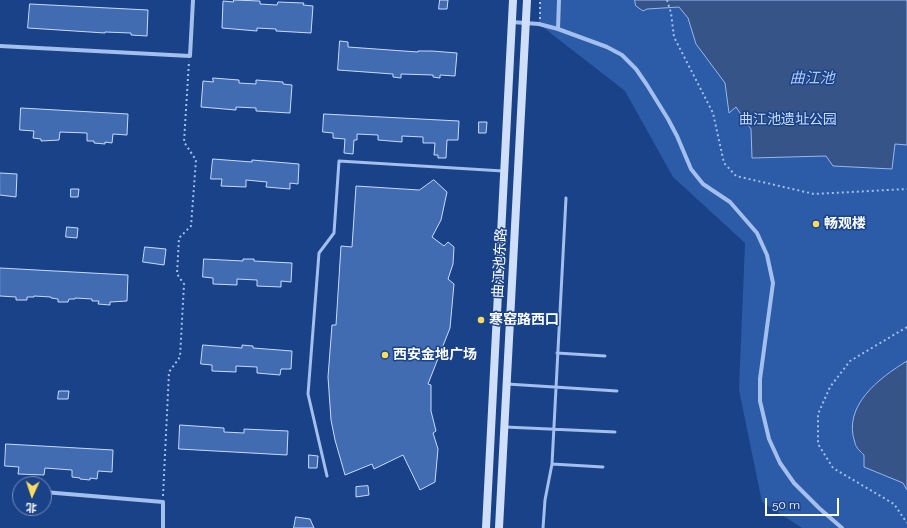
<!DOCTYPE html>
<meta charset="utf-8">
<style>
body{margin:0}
#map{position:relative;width:907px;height:528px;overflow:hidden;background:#1a4288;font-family:Raleway,"Noto Sans SC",sans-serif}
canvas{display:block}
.north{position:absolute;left:12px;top:476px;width:40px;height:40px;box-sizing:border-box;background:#1a4288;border:1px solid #768eb8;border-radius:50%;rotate:183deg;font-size:11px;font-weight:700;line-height:16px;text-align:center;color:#fff}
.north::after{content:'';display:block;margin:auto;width:14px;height:18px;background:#ffdc5e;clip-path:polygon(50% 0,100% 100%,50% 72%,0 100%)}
.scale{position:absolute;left:765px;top:498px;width:74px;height:18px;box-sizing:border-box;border:2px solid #fff;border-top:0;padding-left:5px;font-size:12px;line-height:14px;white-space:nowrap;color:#fff;-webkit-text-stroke:3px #1a4288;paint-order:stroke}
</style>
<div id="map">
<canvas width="907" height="528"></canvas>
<div class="north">北</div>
<div class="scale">50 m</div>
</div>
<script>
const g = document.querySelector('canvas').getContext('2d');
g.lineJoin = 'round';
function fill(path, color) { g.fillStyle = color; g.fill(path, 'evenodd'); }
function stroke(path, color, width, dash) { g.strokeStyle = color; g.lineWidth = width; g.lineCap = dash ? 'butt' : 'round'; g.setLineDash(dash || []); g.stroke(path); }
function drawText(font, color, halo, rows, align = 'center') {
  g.font = font + ' Raleway,"Noto Sans SC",sans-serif'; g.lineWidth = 3; g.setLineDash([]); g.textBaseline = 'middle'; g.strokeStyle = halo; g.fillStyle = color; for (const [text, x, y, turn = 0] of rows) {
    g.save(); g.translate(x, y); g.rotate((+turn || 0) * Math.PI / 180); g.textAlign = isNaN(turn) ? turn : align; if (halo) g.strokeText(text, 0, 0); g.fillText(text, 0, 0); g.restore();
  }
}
fill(new Path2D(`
 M540 0H907V528H802L762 502 739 390 745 243 673 177 625 91 539 24Z`), '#2c5ba7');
const water = new Path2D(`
 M635 0H907V145L895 144 892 169 833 166 826 156 752 158 751 129 736 107 729 113 725 83 696 44 688 18 679 7 647 9 643 11 636 6Z
 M907 361V490L903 483 864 467V455C861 452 856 448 855 443 842 406 879 378 907 361Z`);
fill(water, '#375488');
stroke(water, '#95b8ef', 1);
const building = new Path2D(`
 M234 0 260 1V4L277 5 278 2 304 3 303 5 313 6 311 33 276 31V29L257 28V31L222 28 223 1 233 2Z
 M440 0H448L447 9H439Z
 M30 4 148 10 147 36 131 35V33L105 32V33L28 28Z
 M340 41 348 42V47L418 52V51H432L457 53 455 76 440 75V78L433 77V75L401 74V78L393 77V74L338 70Z
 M213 78 239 80V83L256 84V80L283 82V84L292 85 290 113 256 111V108L236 107V110L201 107 203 81 213 82Z
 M21 108 128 114 127 135 113 134 112 143 105 142V144L94 143V141H87V133L60 132 59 140 41 141V139L33 138 34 131 20 130Z
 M324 114 459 121 458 140H447L446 158H438V155H434L435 143H423V137L402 136V142L378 140V135L357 134V140H354L353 154 344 153 345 139 333 138V133L323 132Z
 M479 122H487L486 133H479Z
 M213 159 252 162V160L299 164 298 184 290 183V189L266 187 267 182 246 180V187L221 186 222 179H211Z
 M0 173 17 174 16 197 0 195Z
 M434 180 447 192 441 220 432 237 444 246 448 242 454 247 453 264 448 279 454 284 450 328 428 384 431 385V411L436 431 433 433 438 449 435 482 420 490 403 455 374 469 372 464 345 475 335 440 331 420 328 377 332 325H336L341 246 352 247 356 186 419 190Z
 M71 189H79L78 197H71Z
 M67 227 78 228 77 238 66 237Z
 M145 247 166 249 164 265 143 262Z
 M204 259 243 261V259H254V261L292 263 291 282 281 281V287L257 286V280L237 279V285L213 284V278L203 277Z
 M0 268 128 275 127 301 110 302V305L98 304 99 301H92V299L75 298V299H69L68 302H58V299L51 298V297L34 296V297H27V300H16V297L0 296Z
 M203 345 242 348V345L253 346V348L292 351 291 369H281L280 375 257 373V367L236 366V372L212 371V365L201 364Z
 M59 391H69L68 399H58Z
 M180 425 224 428V432L244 433V429L288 431 287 455 179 449Z
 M6 444 113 450 112 472 98 471 97 479 90 478V480L80 479V478L72 477V470L45 468 44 475 18 474 19 467 5 466Z
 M309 455 318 456 317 468H309Z
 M368 486 369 495 356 497V487Z
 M296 517 310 519 314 528H294Z`);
fill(building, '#426cb2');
stroke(building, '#c8dbf9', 1);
stroke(new Path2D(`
 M667 0 671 13 674 37 713 113 724 163 736 176 814 194 907 189
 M540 19V0
 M907 327 850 361 830 387 818 414V444L833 468 894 504 907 523
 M163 496 169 372 180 357 184 284 177 274 179 238 191 226 196 160 184 142 189 61`), '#a2bfed', 2, [2, 3]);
stroke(new Path2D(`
 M557 353 605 356
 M507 384 617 391
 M505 427 615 432
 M552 464 603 467
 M327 476 308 394 319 253 334 233 339 161 503 171
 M543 528 545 500 552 464 566 198`), '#a2bfed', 3);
stroke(new Path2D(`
 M512 22 539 24 558 29 607 47 622 55 636 69 647 85 668 119 677 136 691 169 703 184 730 202 757 233 767 255 773 283 760 379V401L769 439 780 463 794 483 819 508 842 528
 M558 29 559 0
 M0 46 190 56 193 0
 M44 492 163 502V528`), '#a2bfed', 4);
stroke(new Path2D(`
 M486 528 513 0
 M499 528 527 0`), '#cfdef9', 8);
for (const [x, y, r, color] of [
 [816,224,4,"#ffdc5e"],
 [481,320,4,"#ffdc5e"],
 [385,355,4,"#ffdc5e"]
]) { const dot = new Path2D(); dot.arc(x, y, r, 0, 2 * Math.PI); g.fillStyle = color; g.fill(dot); stroke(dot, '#1a4288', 1.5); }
drawText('14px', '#c8dbf9', '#1a4288', [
 ["曲江池遗址公园",788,120]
]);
drawText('bold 14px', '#fff', '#1a4288', [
 ["畅观楼",824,224],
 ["寒窑路西口",489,320],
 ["西安金地广场",393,355]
], 'left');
drawText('14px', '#fff', '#1a4288', [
 ["曲江池东路",500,263,-87]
]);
drawText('italic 15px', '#aec9f4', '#1a4288', [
 ["曲江池",812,78]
]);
</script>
